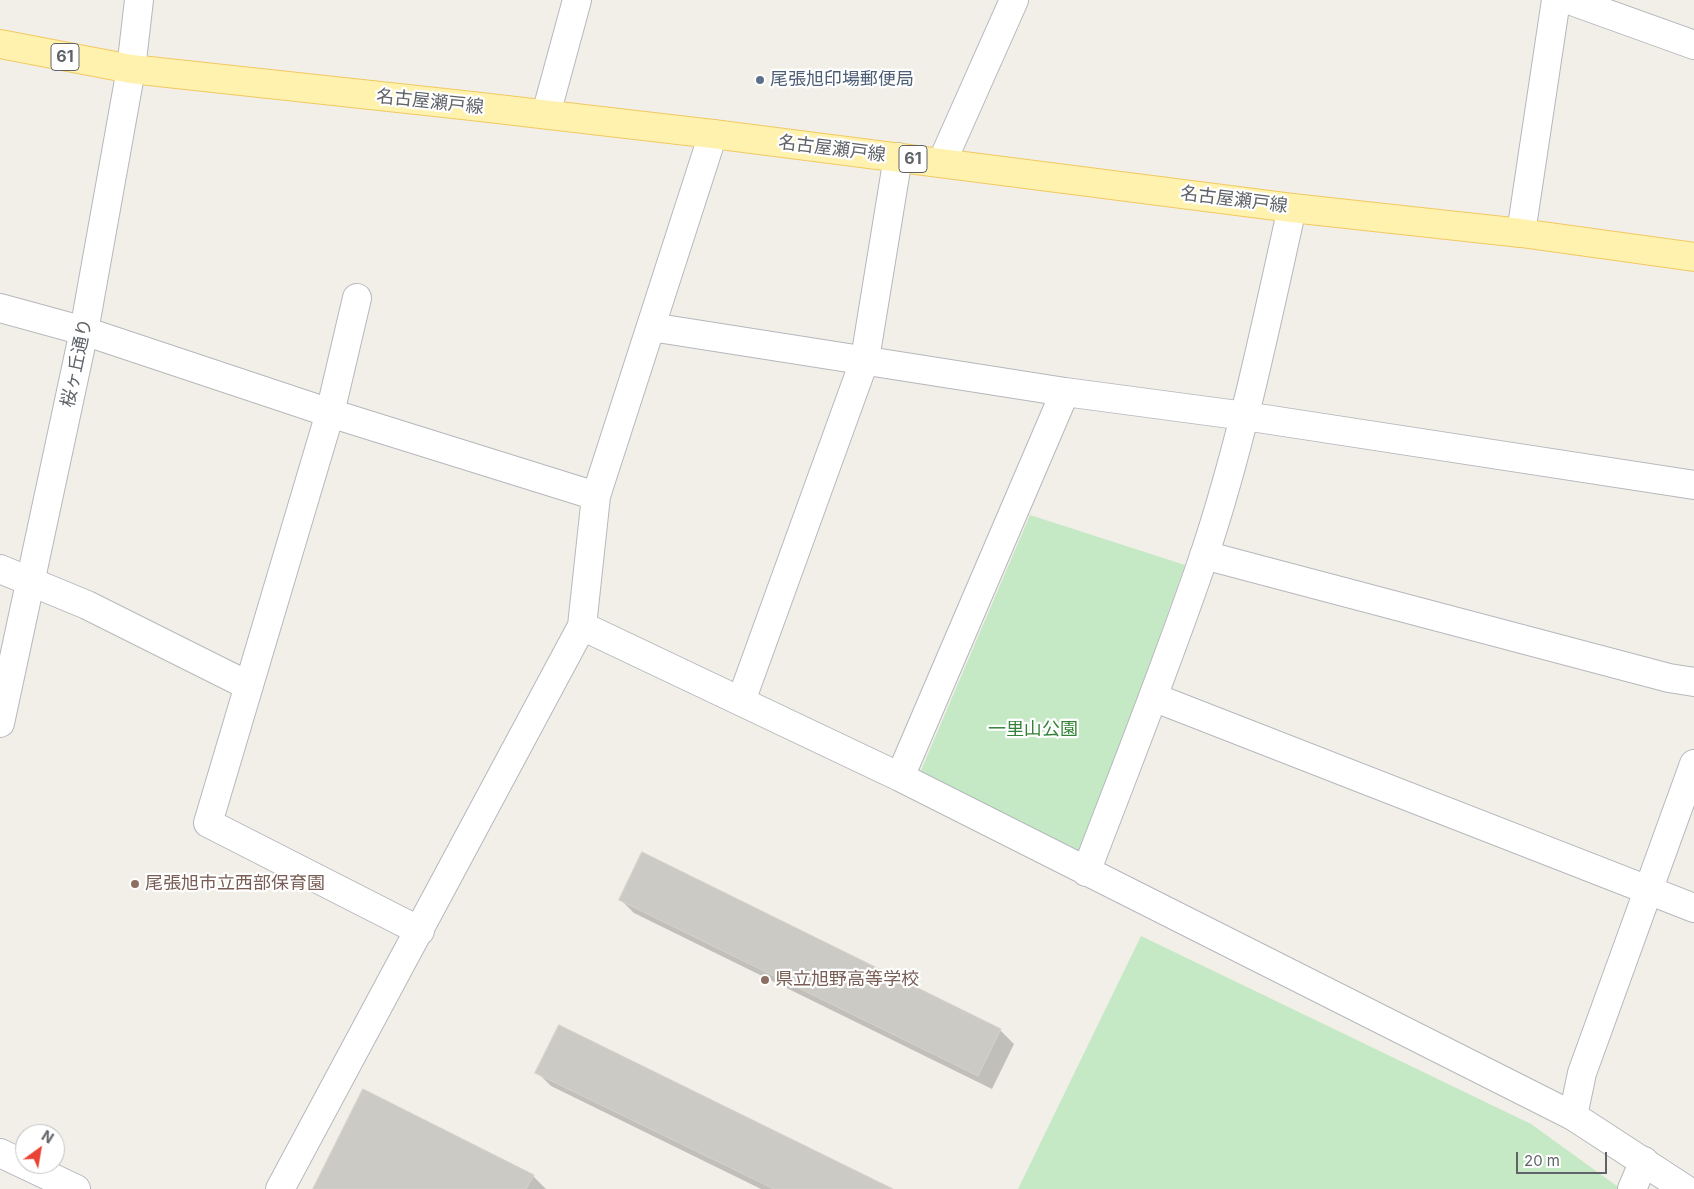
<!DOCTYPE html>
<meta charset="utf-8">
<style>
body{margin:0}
#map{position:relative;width:1694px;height:1189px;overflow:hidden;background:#f1efe8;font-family:Inter,sans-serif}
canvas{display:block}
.north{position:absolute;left:15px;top:1124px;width:50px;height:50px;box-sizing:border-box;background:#fff;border:1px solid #bfc1c3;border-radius:50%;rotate:32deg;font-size:14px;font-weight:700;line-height:20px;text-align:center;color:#5f6368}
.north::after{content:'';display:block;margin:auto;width:18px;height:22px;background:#ea4335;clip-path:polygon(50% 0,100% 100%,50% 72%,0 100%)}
.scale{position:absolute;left:1516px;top:1152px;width:91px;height:22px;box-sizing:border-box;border:2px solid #5f6368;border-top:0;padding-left:6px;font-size:15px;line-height:18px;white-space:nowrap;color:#5f6368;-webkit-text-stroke:4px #fff;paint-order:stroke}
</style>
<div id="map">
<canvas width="1694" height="1189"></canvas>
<div class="north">N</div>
<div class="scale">20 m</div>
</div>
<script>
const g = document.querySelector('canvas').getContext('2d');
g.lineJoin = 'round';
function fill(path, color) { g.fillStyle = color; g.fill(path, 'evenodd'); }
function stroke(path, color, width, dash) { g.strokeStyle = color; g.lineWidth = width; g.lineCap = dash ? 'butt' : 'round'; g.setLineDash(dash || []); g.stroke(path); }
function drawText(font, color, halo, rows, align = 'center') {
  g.font = font + ' Inter,"Noto Sans JP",sans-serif'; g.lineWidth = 4.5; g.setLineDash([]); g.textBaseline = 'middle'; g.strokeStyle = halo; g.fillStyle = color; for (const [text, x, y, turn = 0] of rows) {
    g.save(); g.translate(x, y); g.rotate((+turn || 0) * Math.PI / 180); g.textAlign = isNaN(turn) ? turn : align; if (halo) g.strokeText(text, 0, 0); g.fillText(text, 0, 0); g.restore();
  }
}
fill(new Path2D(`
 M1030 515 1185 565 1082 855 919 775Z
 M1141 936 1531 1124 1621 1189H1018Z`), '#c5e8c5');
fill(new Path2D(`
 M620 899 1000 1030 1014 1044 992 1089 634 913Z
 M537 1072 890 1189H761L551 1086Z
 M533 1176 546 1189H314Z`), '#0003');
const building = new Path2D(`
 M642 852 1001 1029 978 1076 619 900Z
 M559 1025 893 1189H774L535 1073Z
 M363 1089 534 1175 526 1189H313Z`);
fill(building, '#cccac5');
stroke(building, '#d6d1c6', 1);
const minor = new Path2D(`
 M1569 0 1694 45
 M546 114 577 0
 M942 162 1014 0
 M1521 233 1556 0
 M357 298 330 413 208 823 420 931
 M0 308 84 331 330 413 596 496
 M651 327 1065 392 1245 416 1694 485
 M1204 555 1669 678 1694 682
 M0 569 87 605 249 686
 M582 626 900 777 1573 1116
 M1153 697 1694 908
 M741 701 865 359 898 157
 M900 777 1065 392
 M1086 872C1126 767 1168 662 1204 556 1242 442 1266 324 1292 208
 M0 1153 76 1189
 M280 1189 582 626 596 496 713 134
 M1632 1189 1644 1161`);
const tertiary = new Path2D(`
 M0 723 84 331 131 69 139 0
 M1685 1189 1573 1116 1582 1073 1694 764`);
const primary = new Path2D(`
 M0 44 131 69 472 106 713 134 1292 208 1521 233 1694 257`);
stroke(minor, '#b5b8bc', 30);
stroke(tertiary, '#b5b8bc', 30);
stroke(primary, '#f2c960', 30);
stroke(minor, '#fff', 28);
stroke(tertiary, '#fff', 28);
stroke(primary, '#fff2af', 28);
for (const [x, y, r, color] of [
 [760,80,5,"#5c6f8a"],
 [135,884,5,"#8d6e63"],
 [765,980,5,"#8d6e63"]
]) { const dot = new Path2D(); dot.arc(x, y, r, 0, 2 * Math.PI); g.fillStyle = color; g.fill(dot); stroke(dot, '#fff', 2); }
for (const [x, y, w] of [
 [65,57,28],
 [913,159,28]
]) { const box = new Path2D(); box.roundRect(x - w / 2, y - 13.5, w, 27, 4); g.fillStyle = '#fff'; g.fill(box); stroke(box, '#5f6368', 1); }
drawText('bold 16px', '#5f6368', null, [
 ["61",65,57],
 ["61",913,159]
]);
drawText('18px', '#4e5e75', '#fff', [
 ["尾張旭印場郵便局",770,80]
], 'left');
drawText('18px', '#5f6368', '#fff', [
 ["名古屋瀬戸線",430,102,6],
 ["名古屋瀬戸線",832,149,7],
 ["名古屋瀬戸線",1234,200,7],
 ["桜ヶ丘通り",77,363,-78]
]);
drawText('18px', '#348238', '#fff', [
 ["一里山公園",1033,730]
]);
drawText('18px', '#785e54', '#fff', [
 ["尾張旭市立西部保育園",145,884],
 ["県立旭野高等学校",775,980]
], 'left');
</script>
